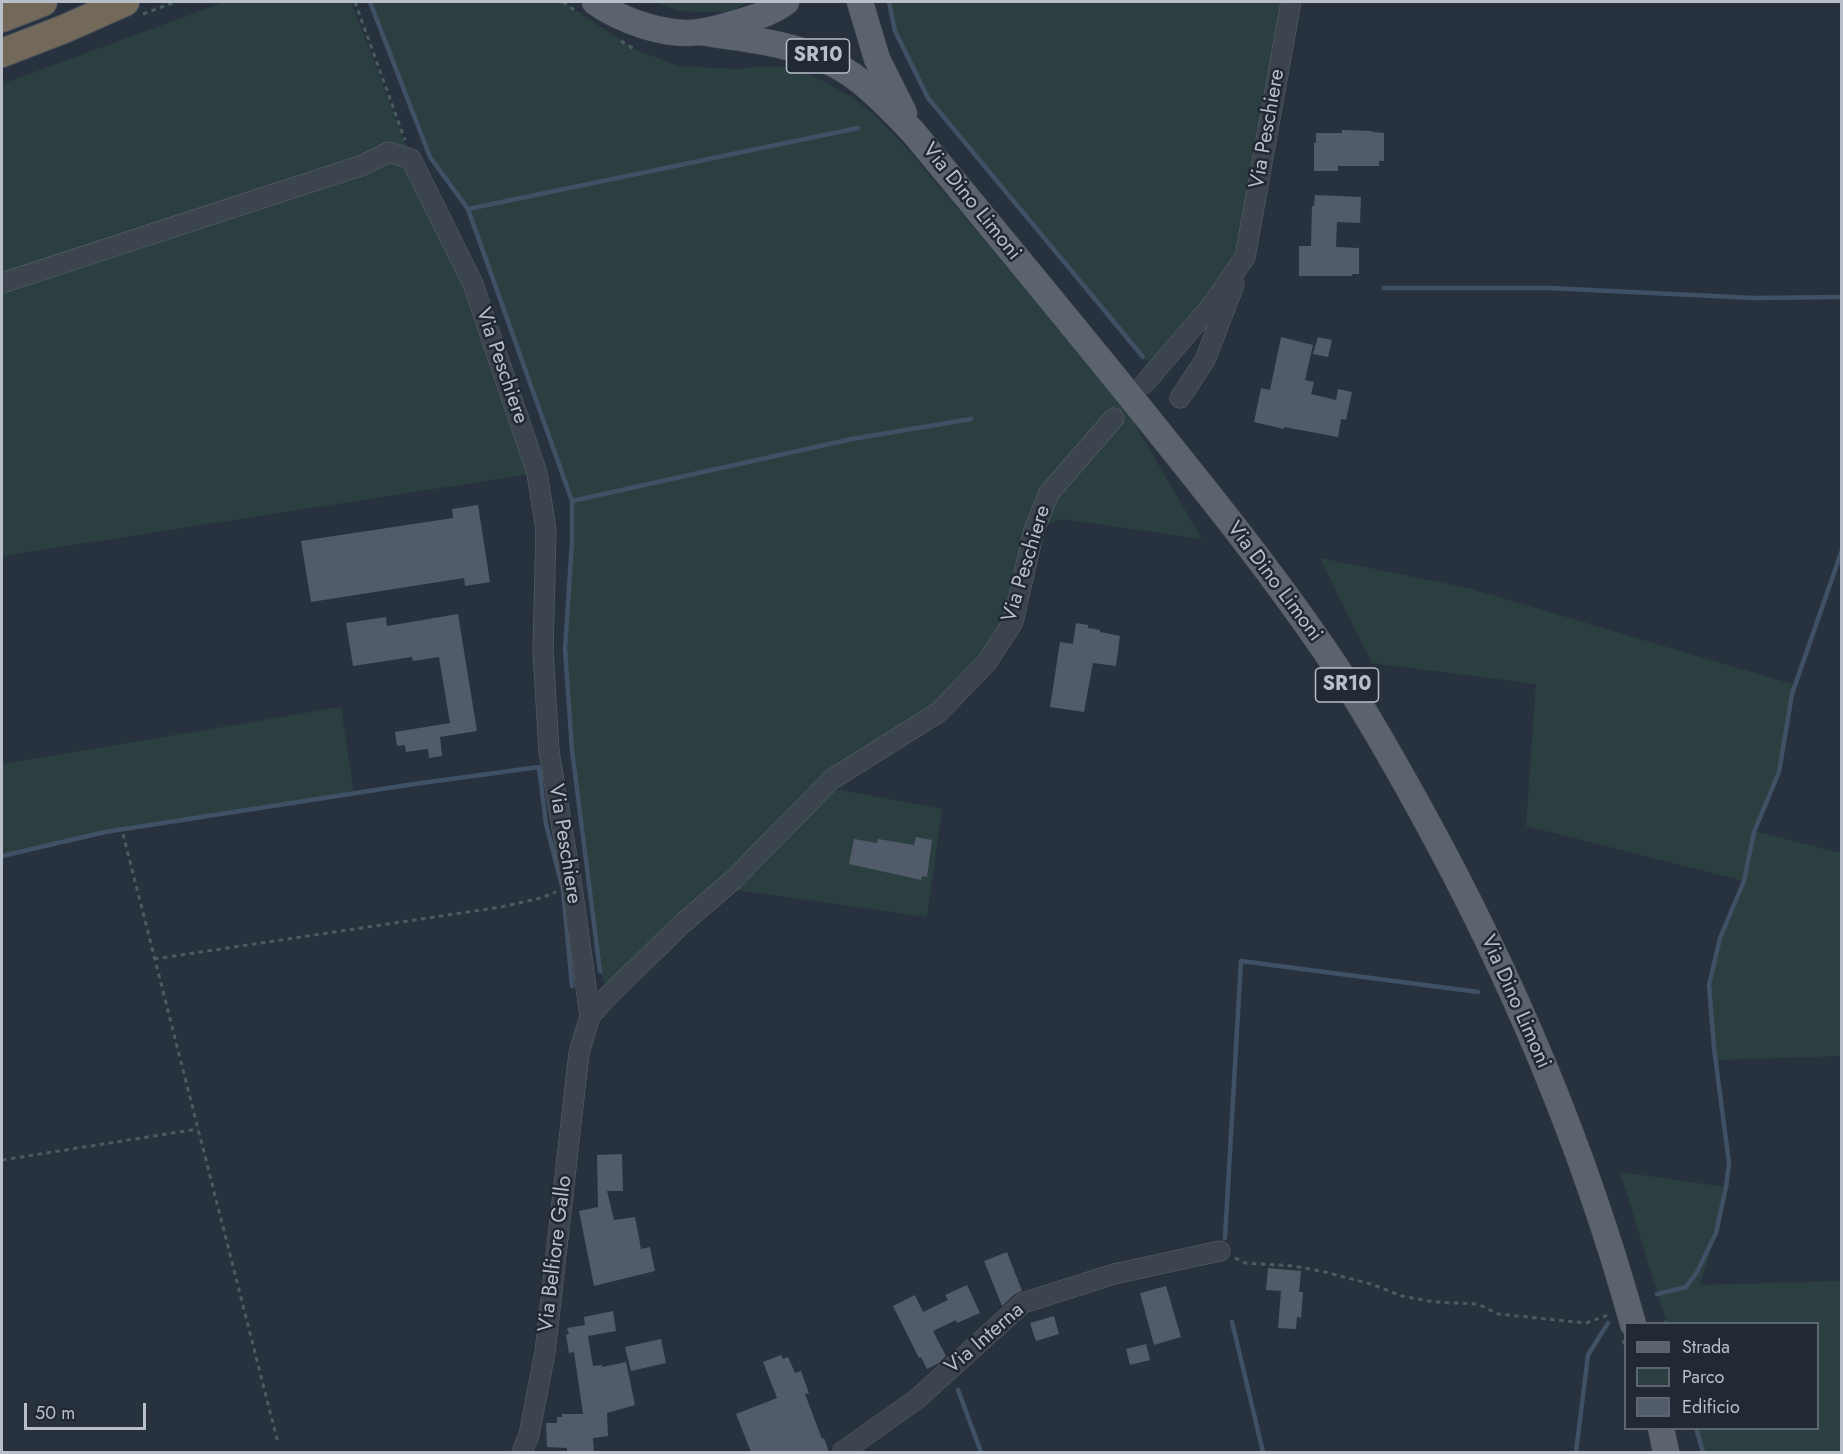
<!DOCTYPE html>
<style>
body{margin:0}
#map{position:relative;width:1843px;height:1454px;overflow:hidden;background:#28323e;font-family:Jost,sans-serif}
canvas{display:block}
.frame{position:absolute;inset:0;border:3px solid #b9bfc9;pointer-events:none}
.legend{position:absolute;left:1624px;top:1322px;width:195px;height:108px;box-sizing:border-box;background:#212934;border:2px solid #5e6570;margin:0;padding:8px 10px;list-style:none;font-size:18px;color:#b9bfc9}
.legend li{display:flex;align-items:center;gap:12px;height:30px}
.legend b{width:30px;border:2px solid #5e6570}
.scale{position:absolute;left:24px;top:1403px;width:122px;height:27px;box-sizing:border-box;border:3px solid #b9bfc9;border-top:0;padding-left:8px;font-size:18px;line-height:21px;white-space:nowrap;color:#b9bfc9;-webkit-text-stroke:4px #212934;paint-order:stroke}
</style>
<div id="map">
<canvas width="1843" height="1454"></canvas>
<div class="frame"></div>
<ul class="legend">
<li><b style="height:8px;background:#5b636e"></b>Strada</li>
<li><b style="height:16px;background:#2b3f40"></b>Parco</li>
<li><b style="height:16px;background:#525b69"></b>Edificio</li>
</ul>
<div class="scale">50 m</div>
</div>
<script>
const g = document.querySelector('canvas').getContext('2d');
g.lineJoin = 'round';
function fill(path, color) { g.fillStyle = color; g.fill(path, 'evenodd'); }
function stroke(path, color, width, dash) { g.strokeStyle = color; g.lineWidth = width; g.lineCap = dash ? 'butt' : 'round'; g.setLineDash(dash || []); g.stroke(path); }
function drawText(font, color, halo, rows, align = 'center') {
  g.font = font + ' Jost,sans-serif'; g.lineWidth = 5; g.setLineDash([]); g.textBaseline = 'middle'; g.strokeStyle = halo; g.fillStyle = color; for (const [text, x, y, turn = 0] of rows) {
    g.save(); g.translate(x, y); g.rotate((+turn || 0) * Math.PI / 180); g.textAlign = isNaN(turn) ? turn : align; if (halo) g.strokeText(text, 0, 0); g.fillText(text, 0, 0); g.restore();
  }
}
fill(new Path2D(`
 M225 2H351L411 159 473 284 537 473 2 556V84Z
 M370 2H563L634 49 678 66 739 69 753 67H792L823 81 850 96 873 113 909 151 1124 406 1202 539 1062 519 1034 530 1013 622 939 712 825 787 942 809 927 917 723 888 609 995 600 971 572 750 565 649 572 542V501L468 209 430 157Z
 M655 2H749L730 11 706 12 679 11Z
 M889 2H1291L1245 257 1157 369 1143 357 928 98 895 31Z
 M1320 558 1468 588 1795 685 1792 694 1779 772 1754 831 1841 853V1056L1715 1060 1709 985 1720 938 1744 881 1526 826 1536 684 1372 663Z
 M341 707 354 793 105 832 2 855V764Z
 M1620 1172 1726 1187 1716 1233 1700 1285 1841 1281V1452H1703L1696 1429 1818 1428V1324L1667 1323Z`), '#2b3f40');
stroke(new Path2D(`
 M370 2 430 157 468 209 572 501V542L565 649 572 750 600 971
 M889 2 895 31 928 98 1143 357
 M468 209 858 128
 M1384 288H1549L1754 298 1842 297
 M572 501 852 439 971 419
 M2 856 105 832 414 784 539 767 546 824 563 890 572 986
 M1225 1238 1241 961 1478 992
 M1657 1294 1686 1287 1697 1272 1716 1233 1726 1187 1729 1163 1714 1048 1709 985 1720 938 1744 881 1754 832 1779 772 1792 694 1842 550
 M1232 1322 1263 1452
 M1666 1323 1667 1324
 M958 1390 981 1452
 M1696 1428 1703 1452
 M1576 1452 1588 1355 1608 1323`), '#405065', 4.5);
fill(new Path2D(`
 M1342 130 1372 131V132L1384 133V161H1379V166H1338V171H1314V143H1316V133H1342Z
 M1315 195 1361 197 1360 223 1337 222 1336 247 1359 248V274H1352V276H1299V246H1311L1312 206H1314Z
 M1281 337 1313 345 1305 380 1314 382 1311 394 1336 400 1338 389 1352 392 1346 420 1341 419 1338 437 1284 427V429L1254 422 1261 388 1270 390Z
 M1318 337 1332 340 1328 357 1313 354Z
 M478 505 490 582 465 586 464 578 311 602 301 541 453 518 452 509Z
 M458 614 477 731 440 737 442 756 429 758 428 749 406 752 405 745 397 746 395 732 450 723 439 657 413 661 412 657 353 666 346 623 386 617 387 626Z
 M1076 623 1088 625V628L1100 630V632L1120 636 1116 666 1093 663 1084 712 1050 707 1060 642 1073 644Z
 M916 837 932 840 927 877 922 876 921 880 849 864 854 839 877 843 878 839 914 845Z
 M622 1154 623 1191H607L614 1220 635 1217 641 1249 650 1247 655 1271 594 1286 579 1211 598 1207 597 1155Z
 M1007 1252 1022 1291 1015 1294 1002 1306 984 1261Z
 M1268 1268 1301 1271 1299 1292H1303L1301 1318 1297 1317 1296 1329 1278 1328 1281 1291 1266 1290Z
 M967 1285 980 1313 957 1323 956 1320 933 1331 946 1356 939 1363 927 1369 921 1357 919 1358 893 1306 915 1295 923 1312 948 1300 945 1295Z
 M1166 1286 1181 1337 1154 1345 1140 1293Z
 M613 1311 616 1331 588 1336 593 1366 602 1365V1367L626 1362 635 1405 607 1413 608 1436 593 1438 594 1452H567V1448L547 1447 546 1423H557V1417H562V1414H583L574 1352 569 1353 566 1335 569 1334 567 1328 585 1325 584 1317Z
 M1054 1316 1059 1334 1036 1341 1030 1323Z
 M661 1339 666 1363 631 1371 625 1347Z
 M1146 1344 1150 1360 1130 1365 1126 1349Z
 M781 1355 783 1359 788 1357 795 1373 801 1371 809 1393 805 1394 822 1439 824 1438 829 1452H751L736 1414 777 1398 763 1362Z`), '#525b69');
const minor = new Path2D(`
 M2 283 363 165 389 152 411 159 473 284 537 473 546 530 543 651 549 751 572 887 590 1016
 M1144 384 1212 305 1245 257 1291 2
 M1180 398 1205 360 1234 285
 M522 1452 529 1435 545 1352 579 1053 590 1016 609 995 683 923 733 880 831 780 939 712 987 662 1013 622 1034 530 1049 493 1114 418
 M842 1452 917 1399 1023 1303 1114 1274 1220 1251`);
const major = new Path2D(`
 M595 2C622 21 667 37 700 32 713 30 727 26 740 22 756 17 773 12 786 2
 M860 2 877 59 904 113
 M698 32C754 40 813 44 860 81 879 96 896 114 913 132 990 225 1066 317 1142 411 1208 493 1275 576 1334 664 1365 710 1393 760 1420 809 1510 972 1583 1144 1633 1324
 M1661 1428 1666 1452`);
const highway = new Path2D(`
 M2 18 43 2
 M2 53 64 29 125 2`);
stroke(minor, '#5a626c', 21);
stroke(major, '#464d57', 27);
stroke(highway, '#474f59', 30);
stroke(new Path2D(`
 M355 2 405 140
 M563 2 578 13
 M143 14 175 2
 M621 41 634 49
 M123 834 278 1443
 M154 959 501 907 541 898 556 892
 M2 1160 198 1129
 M1235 1258 1245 1263 1294 1266 1325 1272 1371 1284 1402 1296 1434 1302 1478 1304 1498 1314 1586 1323 1608 1315
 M1623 1340 1626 1349`), '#4a5c5e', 3, [4.5, 4.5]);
stroke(minor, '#3c444e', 20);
stroke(major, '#5b636e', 26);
stroke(highway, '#73695a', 28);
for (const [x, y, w] of [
 [818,56,63],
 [1347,685,63]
]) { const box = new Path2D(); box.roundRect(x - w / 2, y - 17, w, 34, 4.5); g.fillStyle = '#212934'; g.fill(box); stroke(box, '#b9bfc9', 1.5); }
drawText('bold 20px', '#b9bfc9', null, [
 ["SR10",818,56],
 ["SR10",1347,685]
]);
drawText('21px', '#b9bfc9', '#212934', [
 ["Via Peschiere",1268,129,-80],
 ["Via Dino Limoni",971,202,51],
 ["Via Peschiere",501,366,71],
 ["Via Peschiere",1027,564,-73],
 ["Via Dino Limoni",1274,582,53],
 ["Via Peschiere",564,844,81],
 ["Via Dino Limoni",1515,1002,66],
 ["Via Belfiore Gallo",556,1254,-83],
 ["Via Interna",985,1339,-41]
]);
</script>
